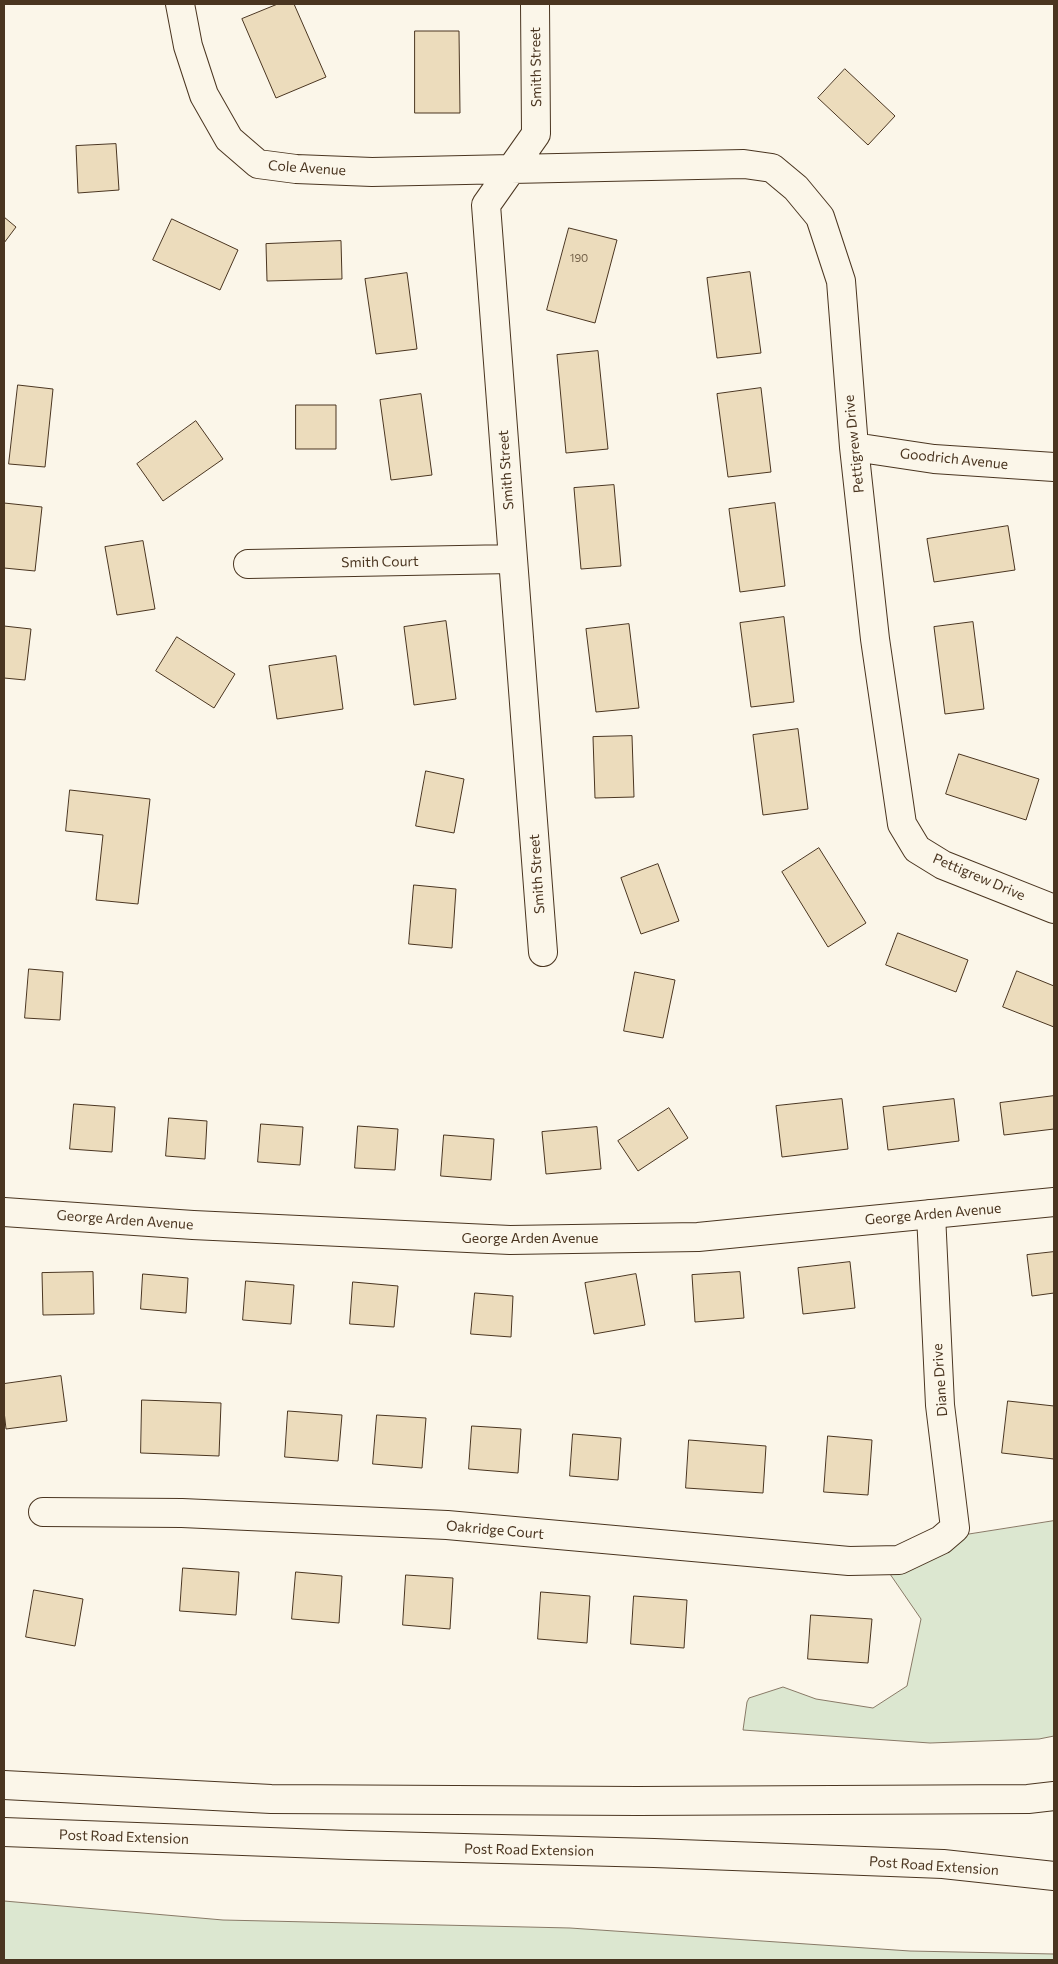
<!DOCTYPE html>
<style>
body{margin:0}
#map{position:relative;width:1058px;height:1964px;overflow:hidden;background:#fbf6e9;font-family:Commissioner,sans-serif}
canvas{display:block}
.frame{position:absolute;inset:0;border:5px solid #4a3520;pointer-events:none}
</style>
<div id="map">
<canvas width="1058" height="1964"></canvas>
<div class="frame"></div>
</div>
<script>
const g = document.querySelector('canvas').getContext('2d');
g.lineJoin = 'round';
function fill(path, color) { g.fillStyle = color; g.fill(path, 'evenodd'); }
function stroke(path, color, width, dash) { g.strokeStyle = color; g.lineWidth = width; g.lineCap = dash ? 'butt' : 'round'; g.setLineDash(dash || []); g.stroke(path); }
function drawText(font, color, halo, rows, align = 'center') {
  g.font = font + ' Commissioner,sans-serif'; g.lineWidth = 4; g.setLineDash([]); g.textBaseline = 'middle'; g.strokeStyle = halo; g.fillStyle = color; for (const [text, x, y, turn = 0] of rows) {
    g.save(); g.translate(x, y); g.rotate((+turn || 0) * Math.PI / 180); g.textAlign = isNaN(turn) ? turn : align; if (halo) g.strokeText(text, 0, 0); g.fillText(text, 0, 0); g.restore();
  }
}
const green = new Path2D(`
 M1054 1521V1736L1039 1739 930 1743 743 1730 747 1702 749 1698 783 1687 816 1699 873 1708 907 1686 921 1619 881 1561 944 1538Z
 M4 1901 223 1920 570 1928 910 1951 1054 1954V1960H4Z`);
fill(green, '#dce7d0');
stroke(green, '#887966', 1);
const building = new Path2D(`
 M278 4H294L326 77 276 98 242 19Z
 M415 31H459L460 113H415Z
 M845 69 895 116 868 145 818 98Z
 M116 144 119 190 78 193 76 146Z
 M4 217 16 227 4 243Z
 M172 219 238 250 220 290 153 260Z
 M569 228 617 240 595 323 547 310Z
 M341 241 342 279 267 281 266 244Z
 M750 272 761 353 717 358 707 278Z
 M407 273 417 349 376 354 365 279Z
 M598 351 608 449 566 453 557 355Z
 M18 385 53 389 45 467 9 464Z
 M761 388 771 472 728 477 717 394Z
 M421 394 432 475 391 480 380 400Z
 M296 405H336V449H296Z
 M196 421 223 459 163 501 137 464Z
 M614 485 621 566 581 569 574 488Z
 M4 503 42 507 35 571 4 568Z
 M775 503 785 586 740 592 729 509Z
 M1008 526 1015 570 934 582 927 539Z
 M143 541 155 609 117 615 105 547Z
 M784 617 794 702 751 707 740 623Z
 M446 621 456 699 414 705 404 627Z
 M973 622 984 709 945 714 934 627Z
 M629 624 639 708 596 712 586 629Z
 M4 626 31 629 25 680 4 678Z
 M177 637 235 674 214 708 156 671Z
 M336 656 343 709 277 719 269 666Z
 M798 729 808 809 763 815 753 735Z
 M632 736 634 797 595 798 593 737Z
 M959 754 1039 779 1026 820 946 794Z
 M426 771 464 779 454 833 416 826Z
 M70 790 150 799 138 904 96 900 103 835 66 831Z
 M819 848 866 923 828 947 782 872Z
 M658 864 679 921 641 934 621 878Z
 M414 885 456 889 452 948 409 944Z
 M898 933 968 960 956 992 886 965Z
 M29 969 63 972 60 1020 25 1018Z
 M1017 971 1054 986V1027L1003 1007Z
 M635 972 675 980 663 1038 624 1031Z
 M1054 1096V1129L1004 1135 1000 1103Z
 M842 1099 848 1149 782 1157 776 1106Z
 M954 1099 959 1141 888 1150 883 1107Z
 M74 1104 115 1107 112 1152 70 1149Z
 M669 1108 688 1138 638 1171 618 1141Z
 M169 1118 207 1121 205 1159 166 1156Z
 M261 1124 303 1127 300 1165 258 1162Z
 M358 1126 398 1129 395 1170 355 1168Z
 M597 1127 601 1169 546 1174 542 1132Z
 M444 1135 494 1139 491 1180 441 1176Z
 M1054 1252V1293L1032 1296 1027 1255Z
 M850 1262 855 1308 803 1314 798 1268Z
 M93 1272 94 1314 43 1315 42 1273Z
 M740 1272 744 1318 695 1322 692 1275Z
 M143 1274 188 1278 186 1313 141 1309Z
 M636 1274 645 1325 594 1334 585 1283Z
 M246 1281 294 1285 291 1324 243 1320Z
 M353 1282 398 1286 394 1327 350 1324Z
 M475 1293 513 1296 511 1337 471 1334Z
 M61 1376 67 1421 6 1429 4 1411V1384Z
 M142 1400 221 1403 219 1456 141 1453Z
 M1008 1401 1054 1406V1459L1002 1453Z
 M288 1411 342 1415 338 1461 285 1457Z
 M377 1415 426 1418 422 1468 373 1464Z
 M472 1426 521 1429 518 1473 469 1469Z
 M573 1434 621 1438 618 1480 570 1476Z
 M828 1436 872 1440 868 1495 824 1492Z
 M689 1440 766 1446 763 1493 686 1488Z
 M183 1568 239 1572 236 1615 180 1611Z
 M296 1572 342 1576 339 1623 292 1619Z
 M406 1575 453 1578 450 1629 403 1625Z
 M34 1590 83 1599 75 1646 26 1637Z
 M541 1592 590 1596 587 1643 538 1639Z
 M634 1596 687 1600 684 1648 631 1644Z
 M811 1615 872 1619 868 1663 808 1659Z`);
fill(building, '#ecdcbc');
stroke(building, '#4a3520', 1);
const minor = new Path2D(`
 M180 4 188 46 204 95 229 139 258 164 296 169 372 172 744 164 772 168 796 188 820 217 841 281 854 447 875 639 902 824 917 849 943 865 1054 909
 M535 4 536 134 486 205 543 952
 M854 447 934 459 1054 467
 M248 564 512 559
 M43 1512 182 1513 447 1525 849 1561 899 1560 941 1540 955 1528 940 1405 931 1214`);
const tertiary = new Path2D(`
 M4 1212 193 1225 510 1240 698 1237 1054 1202`);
const primary = new Path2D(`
 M4 1785 271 1799 638 1801 1028 1799 1054 1796
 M4 1832 349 1845 654 1853 943 1864 1054 1876`);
stroke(minor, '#4a3520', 30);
stroke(tertiary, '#4a3520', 30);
stroke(primary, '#4a3520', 30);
stroke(minor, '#fbf6e9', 28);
stroke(tertiary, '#fbf6e9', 28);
stroke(primary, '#fbf6e9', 28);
drawText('11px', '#725f47', null, [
 ["190",579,258]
]);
drawText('14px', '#4a3520', '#fbf6e9', [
 ["Smith Street",536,67,-91],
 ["Cole Avenue",307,168,4],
 ["Pettigrew Drive",854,444,-96],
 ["Goodrich Avenue",954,459,6],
 ["Smith Street",506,470,-94],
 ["Smith Court",380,562,-1],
 ["Smith Street",537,874,-94],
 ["Pettigrew Drive",979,877,23],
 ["George Arden Avenue",933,1214,-5],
 ["George Arden Avenue",125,1220,4],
 ["George Arden Avenue",530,1238],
 ["Diane Drive",940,1380,-94],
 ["Oakridge Court",495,1530,5],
 ["Post Road Extension",124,1837,2],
 ["Post Road Extension",529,1850,1],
 ["Post Road Extension",934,1866,4]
]);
</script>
